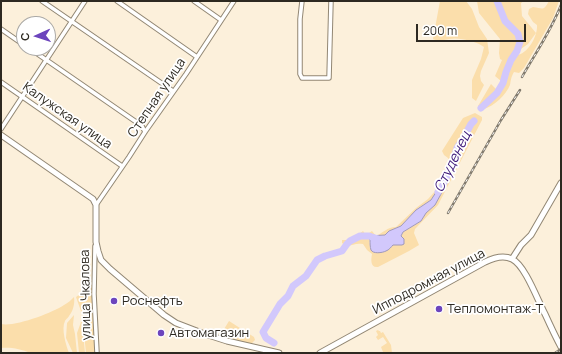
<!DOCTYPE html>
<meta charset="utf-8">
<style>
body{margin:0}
#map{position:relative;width:562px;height:354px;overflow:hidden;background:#fcf0db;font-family:Manrope,sans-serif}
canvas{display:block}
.frame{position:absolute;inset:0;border:2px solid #2d2921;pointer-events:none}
.north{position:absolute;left:16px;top:16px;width:40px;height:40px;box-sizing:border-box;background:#fff;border:1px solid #aba9a6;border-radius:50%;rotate:267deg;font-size:11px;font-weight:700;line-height:16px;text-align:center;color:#2d2921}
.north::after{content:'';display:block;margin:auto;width:14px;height:18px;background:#6c45bd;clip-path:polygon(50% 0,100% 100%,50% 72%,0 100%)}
.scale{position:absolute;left:416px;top:24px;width:110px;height:18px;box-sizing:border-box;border:2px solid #2d2921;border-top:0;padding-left:5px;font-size:12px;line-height:14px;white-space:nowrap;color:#2d2921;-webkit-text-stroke:3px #fff;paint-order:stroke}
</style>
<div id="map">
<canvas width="562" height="354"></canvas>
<div class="frame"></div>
<div class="north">С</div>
<div class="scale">200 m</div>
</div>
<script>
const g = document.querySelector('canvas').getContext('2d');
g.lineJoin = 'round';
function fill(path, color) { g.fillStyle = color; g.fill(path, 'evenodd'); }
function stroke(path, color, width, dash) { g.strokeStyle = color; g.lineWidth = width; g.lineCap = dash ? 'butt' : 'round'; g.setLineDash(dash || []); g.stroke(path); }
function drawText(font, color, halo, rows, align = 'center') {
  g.font = font + ' Manrope,sans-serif'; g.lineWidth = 3.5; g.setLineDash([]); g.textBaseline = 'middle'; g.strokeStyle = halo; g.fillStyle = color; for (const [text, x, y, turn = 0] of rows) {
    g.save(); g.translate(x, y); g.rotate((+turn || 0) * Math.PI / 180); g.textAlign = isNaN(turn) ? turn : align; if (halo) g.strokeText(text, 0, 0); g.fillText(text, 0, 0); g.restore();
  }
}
fill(new Path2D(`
 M440 1H466L472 9 479 27 487 39 489 53 481 71 480 76 481 81 484 85 476 101 472 98V80L481 59 484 47C476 41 459 37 449 39 443 40 439 42 433 39Z
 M477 1H524L521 3 522 16 536 33 528 44 518 51 515 55C527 56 538 36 537 25L533 22 528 14 529 9 533 7C543 8 543 12 549 1H559L553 18 524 68 519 73 514 72C511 77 511 80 510 85 506 95 494 106 484 109L478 106 491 84 496 89 501 81 495 76 502 60 500 59 499 53 500 39 479 13Z
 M475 113 482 117V120L438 205 415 229 414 233 419 245 409 251 378 267C370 268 371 259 372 254L367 250 363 244C353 242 349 249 342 243V240H348L354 238 363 231 366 235 372 231 376 236C383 233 387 227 396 227L416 208 428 199 445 180 448 166V158L444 155 442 151 463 118ZM440 186 435 205 426 213 421 221 403 232 397 245H393L388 250 370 249 369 236 385 235 389 231 401 226 418 208 431 200Z
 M92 285 95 353H86L82 314 76 297Z
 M74 297C75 304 73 311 69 316 69 317 65 320 65 321 61 329 66 345 69 353H30C22 349 10 347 1 348V324C15 327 52 313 64 305 68 303 71 300 74 297Z
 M74 315 73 325 75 334 77 353H73L66 338 67 323Z
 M229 321 254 337 255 340 252 343 250 344 221 336V334Z
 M81 322H82L85 353H79L77 333Z
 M378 330 379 331H380L381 333 383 332 391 345 392 353H383V352L381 347 387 343 383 337 378 340 376 337 378 335 376 331Z`), '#fbdeab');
const water = new Path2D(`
 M443 185 444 187 441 194 435 205 426 213 421 221 403 232 401 236 404 239V244L402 245H393C391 247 389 250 386 251 382 253 373 254 371 250 370 247 370 243 370 240L368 238V236L385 235 389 231 401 226 416 210 431 200 440 186Z`);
fill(water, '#d2c8fc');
stroke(water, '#a098ba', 1);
stroke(new Path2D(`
 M481 108 497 93 503 83 506 72 511 60 517 51 520 42 518 34 505 21 497 1
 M438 192 443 185 453 162 457 148 463 139 471 124 474 121
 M274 343 266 338 263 332 280 304 288 296 293 286 306 276 317 260 325 256 342 251 347 244 350 241 360 236H369L378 239`), '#d2c8fc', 7);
const street = new Path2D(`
 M42 1 173 91
 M117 1 197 57
 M194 1 221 20
 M302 1 300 19V74L302 78H329L331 1
 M1 29 24 45
 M29 48 142 126 145 132
 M1 82 122 166
 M1 129 85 1
 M96 205 129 157 145 132 186 74 234 1
 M95 246 94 294 97 353`);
const secondary = new Path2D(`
 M1 135 93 199 96 205V242L98 251 101 260 110 269 164 315 176 323 202 333 227 341 279 353
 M512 259 521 245 531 235 561 183
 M320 353 485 262C493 258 504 255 512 259 525 265 538 301 545 314 550 325 555 336 561 347`);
stroke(street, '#928774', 5.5);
stroke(secondary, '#928774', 7);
stroke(street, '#fff', 3.5);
stroke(secondary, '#fff', 5);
const rail = new Path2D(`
 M522 77C535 54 552 29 561 5
 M448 213 501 120 520 90
 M555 353 561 349`);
stroke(rail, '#817a6d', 2.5);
stroke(rail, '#fff', 1, [3]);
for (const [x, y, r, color] of [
 [114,301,4,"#6c45bd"],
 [439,309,4,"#6c45bd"],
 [161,333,4,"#6c45bd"]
]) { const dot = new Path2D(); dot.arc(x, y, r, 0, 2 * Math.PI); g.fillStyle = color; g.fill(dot); stroke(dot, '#fff', 1.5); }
drawText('13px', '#2d2921', '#fff', [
 ["Степная улица",157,98,-56],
 ["Калужская улица",67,116,35],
 ["Ипподромная улица",429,282,-28],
 ["улица Чкалова",86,295,-91]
]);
drawText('13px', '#2d2921', '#fff', [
 ["Роснефть",122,301],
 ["Тепломонтаж-Т",447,309],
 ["Автомагазин",169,333]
], 'left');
drawText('italic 14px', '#3e197a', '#fff', [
 ["Студенец",453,162,-64]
]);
</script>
